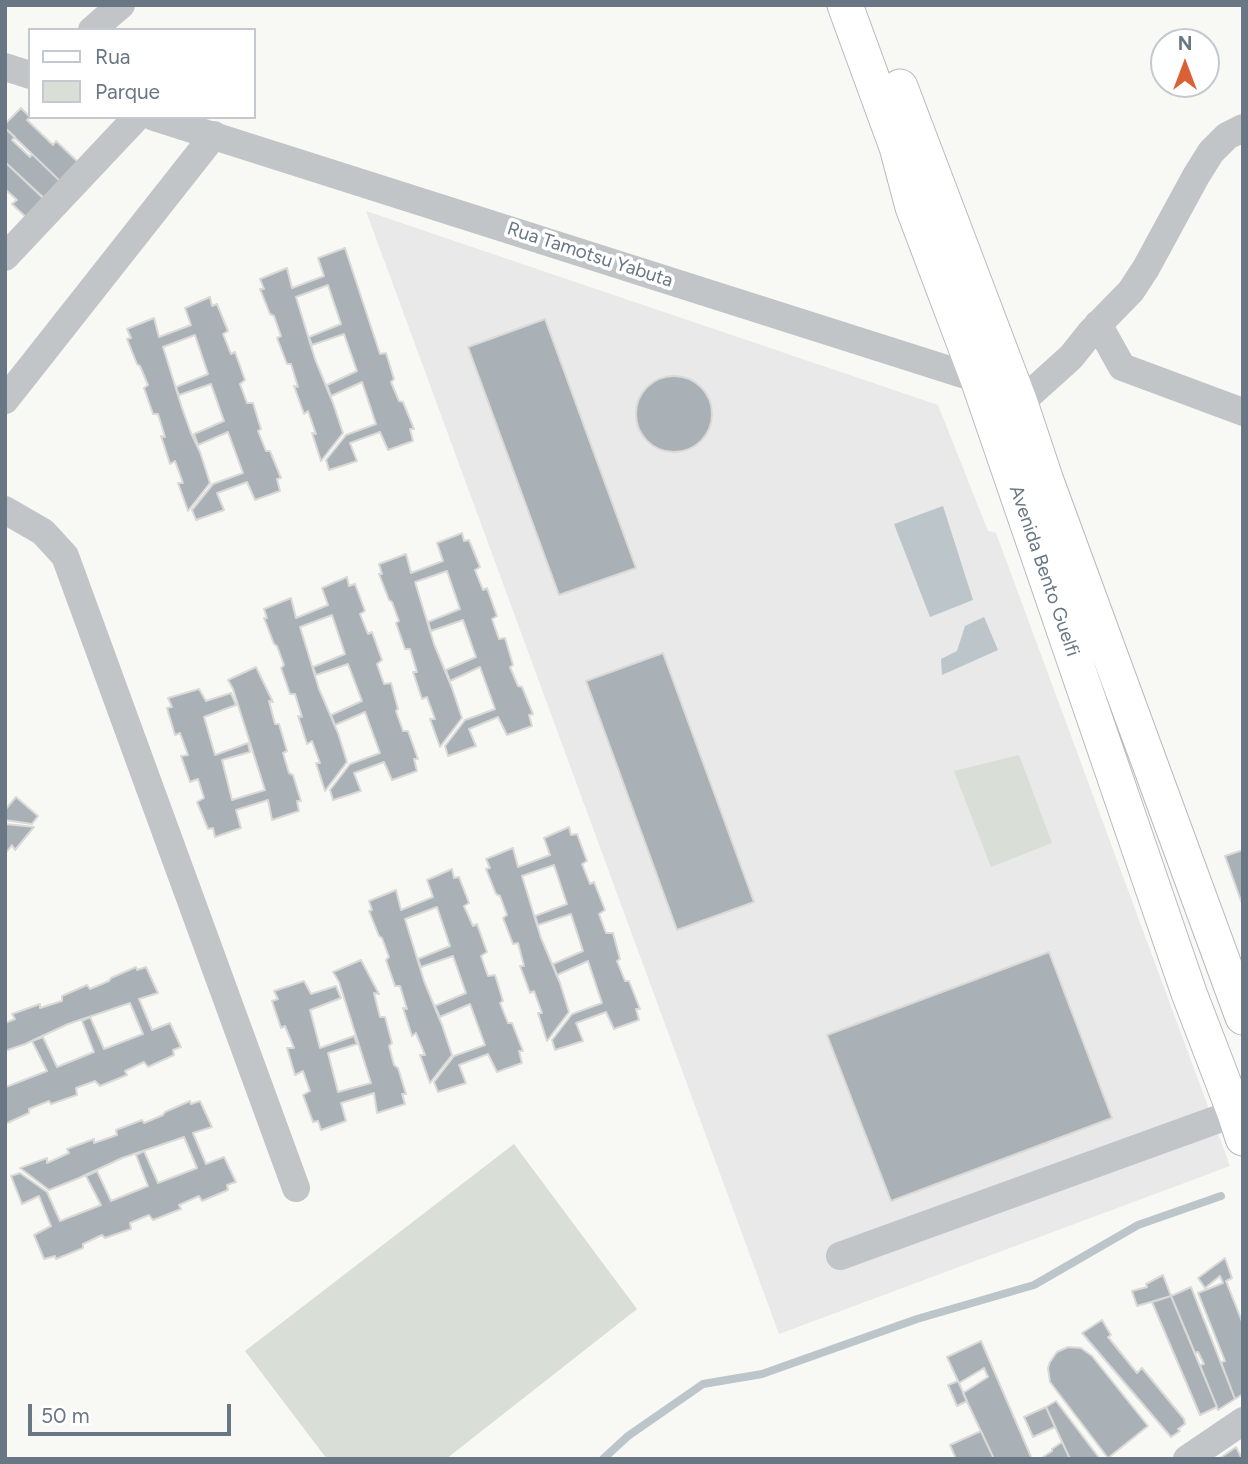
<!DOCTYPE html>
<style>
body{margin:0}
#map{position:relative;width:1248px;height:1464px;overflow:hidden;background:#f8f8f5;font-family:Figtree,sans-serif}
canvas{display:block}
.frame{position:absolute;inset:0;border:7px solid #697784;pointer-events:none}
.legend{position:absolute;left:28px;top:28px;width:228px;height:91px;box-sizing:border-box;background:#fff;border:2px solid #c3c9ce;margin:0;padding:9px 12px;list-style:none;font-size:21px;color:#697784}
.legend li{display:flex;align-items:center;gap:14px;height:35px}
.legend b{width:35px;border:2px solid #c3c9ce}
.north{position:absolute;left:1150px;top:28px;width:70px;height:70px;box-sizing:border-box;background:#fff;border:2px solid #c3c9ce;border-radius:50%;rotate:0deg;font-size:19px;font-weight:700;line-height:28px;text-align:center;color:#697784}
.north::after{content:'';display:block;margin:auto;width:24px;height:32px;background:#d86235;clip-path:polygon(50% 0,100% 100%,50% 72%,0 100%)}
.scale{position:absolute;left:28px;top:1404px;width:203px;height:32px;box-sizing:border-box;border:4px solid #697784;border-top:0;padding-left:9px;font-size:21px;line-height:24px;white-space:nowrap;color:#697784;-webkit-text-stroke:5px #fff;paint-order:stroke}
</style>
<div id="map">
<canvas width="1248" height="1464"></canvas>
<div class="frame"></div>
<ul class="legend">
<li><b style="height:9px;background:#fff"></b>Rua</li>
<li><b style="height:19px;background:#d9ded6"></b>Parque</li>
</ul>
<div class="north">N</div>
<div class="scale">50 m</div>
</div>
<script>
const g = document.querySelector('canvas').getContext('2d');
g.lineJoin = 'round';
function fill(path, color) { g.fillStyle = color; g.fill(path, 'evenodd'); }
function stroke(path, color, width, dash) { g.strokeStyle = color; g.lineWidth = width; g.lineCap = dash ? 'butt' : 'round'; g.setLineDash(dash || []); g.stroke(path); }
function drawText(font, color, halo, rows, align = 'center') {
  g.font = font + ' Figtree,sans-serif'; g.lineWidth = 7; g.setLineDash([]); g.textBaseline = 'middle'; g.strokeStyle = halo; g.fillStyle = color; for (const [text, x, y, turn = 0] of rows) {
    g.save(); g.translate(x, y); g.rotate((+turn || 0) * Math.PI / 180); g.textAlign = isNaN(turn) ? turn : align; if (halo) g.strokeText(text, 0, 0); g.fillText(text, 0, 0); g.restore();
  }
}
fill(new Path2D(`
 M366 211 938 405 988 531 996 533 1230 1166 779 1334Z`), '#e8e9e8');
fill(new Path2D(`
 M1019 755 1052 843 991 867 954 771Z
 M514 1144 637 1309 446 1459H327L245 1351Z`), '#d9ded6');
fill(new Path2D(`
 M943 506 973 600 930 617 894 524Z
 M984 617 998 650 942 675 941 659 957 651 965 626Z`), '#bcc5ca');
stroke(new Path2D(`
 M603 1459 628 1436 703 1384 762 1374 917 1319 1034 1285 1138 1225 1221 1196`), '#bcc5ca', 8);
const building = new Path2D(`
 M21 108 30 117 27 120 53 145 56 141 81 165 63 184 5 128V124Z
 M5 128 15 137 12 140 30 157 32 154 63 184 47 201 5 162Z
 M5 162 44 199 27 218 12 204 17 200 5 189Z
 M345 248 380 354 386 353 394 379 391 382 399 401 403 402 414 429H410L413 441 388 450 380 432 350 443 357 461 329 470 326 460 346 435 376 424 362 382 331 396 327 385 357 371 344 334 312 345 309 337 341 324 328 285 296 297 315 359 333 403 343 433 321 461 312 433 316 434 308 411 304 414 294 386 298 387 291 364H287L277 338 281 336 274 316 270 314 260 289H264L260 279 287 268 292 288 324 276 318 258Z
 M210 297 212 306 217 304 228 331 223 334 231 354 235 352 245 380 240 384 247 403H253L261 429 258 431 266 451H270L281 478 277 479 280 491 255 500 247 482 217 493 224 510 196 520 192 510 213 484 243 473 228 432 198 445 194 434 224 421 211 384 179 395 176 387 208 374 195 335 163 347 182 408 191 433 200 452 210 483 188 511 178 483H183L175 461 170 464 161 436 165 437 158 414H153L144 388 148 385 140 366 137 364 127 339 131 338 127 329 154 318 159 337 191 325 185 308Z
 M545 319 636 568 559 595 468 347Z
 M636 414a38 38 0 1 1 76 0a38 38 0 1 1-76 0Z
 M462 533 464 541 469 540 480 567 475 570 483 590 487 588 497 616 492 619 499 639 505 638 513 665 510 667 518 686 522 687 533 714 529 715 532 726 507 735 498 717 469 729 476 746 448 756 445 746 465 720 495 709 480 667 450 681 446 670 476 657 463 620 431 631 428 622 460 609 447 571 415 582 434 644 452 688 462 718 440 747 430 719H435L427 697 422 699 413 672H417L410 649H405L396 623 399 621 392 602 389 600 379 574H382L379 564 406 554 411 573 443 561 437 543Z
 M347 577 349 586 355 584 365 611 360 614 368 634 372 632 382 660 377 664 384 684 391 683 398 709 396 711 403 731H408L418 759H414L417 771 392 780 384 762 354 773 361 791 333 800 330 790 350 764 380 753 365 712 335 725 331 715 362 701 348 664 316 675 313 667 345 654 332 615 300 627 319 689 338 733 347 762 325 791 316 763H320L312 741 307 744 298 716 302 717 295 694H290L281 668 284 665 277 646 274 644 264 618H267L264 609 291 598 296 618 328 605 322 588Z
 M663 653 754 902 677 930 586 681Z
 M256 667 273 702 269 701 275 724H279L287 751 283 753 289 773 293 775 301 801H297L299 811 272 820 268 800 236 810 241 828 215 837 213 828 208 829 197 802 204 798 198 779 190 782 181 756 188 755 180 733 175 735 167 708 172 707 168 698 199 689 206 701 231 693 236 705 204 717 215 755 248 743 250 752 222 760 232 800 265 790 233 689 228 680Z
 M16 797 38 816 32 824 5 820V810Z
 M5 824 34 827 15 850 12 845 5 854Z
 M569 827 571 835 577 834 587 861 582 864 590 884 594 882 605 910 599 914 606 933H613L620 959 617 961 625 981H629L640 1009H636L639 1020 614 1029 606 1012 576 1023 583 1041 555 1050 552 1040 572 1014 602 1003 588 961 557 975 553 964 583 951 571 914 538 925 535 916 567 904 554 865 522 876 541 938 560 983 569 1012 547 1041 538 1013H542L534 991 530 993 520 966H524L518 943 513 944 503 918 507 915 500 896 496 894 486 869 490 868 486 859 513 848 518 867 550 855 544 838Z
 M1243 850V900L1241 901 1225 856Z
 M452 869 454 878 459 877 469 903 464 906 473 926 477 924 487 952 481 956 488 976 495 975 503 1001 500 1003 508 1023H512L523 1051H519L522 1063 497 1072 488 1054 459 1065 466 1083 438 1092 434 1082 454 1056 485 1045 470 1004 440 1017 435 1006 466 993 453 956 421 967 418 959 450 946 437 907 405 919 424 981 442 1025 452 1055 430 1083 420 1055H425L416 1033 412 1036 403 1008 407 1009 400 986H395L386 960 389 957 382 938 379 936 369 911 372 910 369 901 396 890 401 910 433 897 427 880Z
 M1049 952 1112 1118 891 1201 827 1035Z
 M361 960 379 994 374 993 380 1017H385L392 1043 389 1046 394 1065 398 1068 406 1094H402L405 1104 377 1113 374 1093 341 1103 346 1121 321 1130 318 1121 313 1122 303 1095 310 1091 303 1071 295 1075 287 1048H294L285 1026 281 1028 272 1001 278 999 274 991 304 981 311 994 336 986 341 998 310 1010 320 1048 354 1036 357 1044 328 1053 338 1092 371 1083 339 982 333 972Z
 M136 967 137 970 146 967 158 993 139 999 152 1030 170 1023 181 1047 173 1050 174 1055 148 1067 144 1062 125 1071 127 1075 100 1086 95 1081 76 1088 77 1095 51 1104 49 1101 29 1109V1113L5 1124V1086L6 1087 47 1071 32 1041 43 1037 57 1067 94 1052 82 1021 90 1017 104 1049 143 1034 130 1003 68 1024 25 1044 5 1051V1023L15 1019 12 1014 40 1004V1008L62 1001V996L87 985 90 989 109 981 111 978Z
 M190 1101 191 1104 200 1101 212 1127 193 1133 206 1164 224 1157 236 1182 227 1185 228 1190 202 1201 199 1196 179 1205 181 1209 153 1220 149 1215 130 1223 131 1229 105 1238 102 1235 83 1244V1248L56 1259 55 1256 44 1259 34 1235 51 1226 39 1196 22 1204 11 1176 20 1173 47 1192 60 1221 101 1205 86 1176 97 1171 111 1201 148 1186 136 1155 144 1151 158 1183 197 1168 184 1137 122 1158 79 1178 49 1190 20 1168 47 1158V1163L69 1153 67 1149 94 1139V1143L117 1135 116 1130 142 1120 144 1123 163 1115 165 1112Z
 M1225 1258 1232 1278 1226 1281 1243 1324V1394L1235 1399 1221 1362 1225 1361 1198 1293 1223 1283 1220 1276 1205 1288 1198 1278Z
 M1163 1275 1171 1296 1137 1306 1132 1291 1147 1287 1146 1284Z
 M1191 1287 1235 1399 1218 1410 1200 1365 1204 1364 1198 1352 1195 1353 1171 1296Z
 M1171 1296 1217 1407 1200 1415 1152 1302Z
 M1102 1320 1111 1335 1108 1337 1137 1373 1142 1368 1184 1419 1185 1424 1178 1429 1180 1431 1171 1437 1082 1333Z
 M981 1341 1032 1459H994L963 1393 988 1377 984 1368 959 1383 947 1357Z
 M1068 1347 1081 1348 1092 1356 1148 1426 1108 1458 1050 1382 1048 1368 1050 1362 1057 1352Z
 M958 1381 967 1401 957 1406 948 1385Z
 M1056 1401 1100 1459H1070L1046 1407Z
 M1046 1407 1055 1427 1033 1437 1024 1417Z
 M981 1431 994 1459H956L950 1445Z
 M1062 1442 1070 1459H1040L1052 1451V1449Z
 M1236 1447 1242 1459H1219Z`);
fill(building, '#aab1b6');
stroke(building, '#d9d9d7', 2);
const major = new Path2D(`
 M845 5 897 147 913 207 978 379 1189 993 1235 1113 1243 1138
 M900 87 1020 403 1046 481 1243 1017`);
stroke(major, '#b7babe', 37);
stroke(new Path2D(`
 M92 30 121 5
 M5 67 30 75
 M154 117 978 379 1020 403 1071 357 1091 332 1131 291 1146 268 1196 176 1211 152 1227 136 1243 128
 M5 257 137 117
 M1098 324 1122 367 1243 412
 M5 400 214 135
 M5 510 43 532 65 556 296 1188
 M840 1256 1235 1113
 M1187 1459 1243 1421`), '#c1c5c8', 28);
stroke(major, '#fff', 35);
drawText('19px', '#697784', '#fff', [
 ["Rua Tamotsu Yabuta",590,255,18],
 ["Avenida Bento Guelfi",1044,571,71]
]);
</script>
